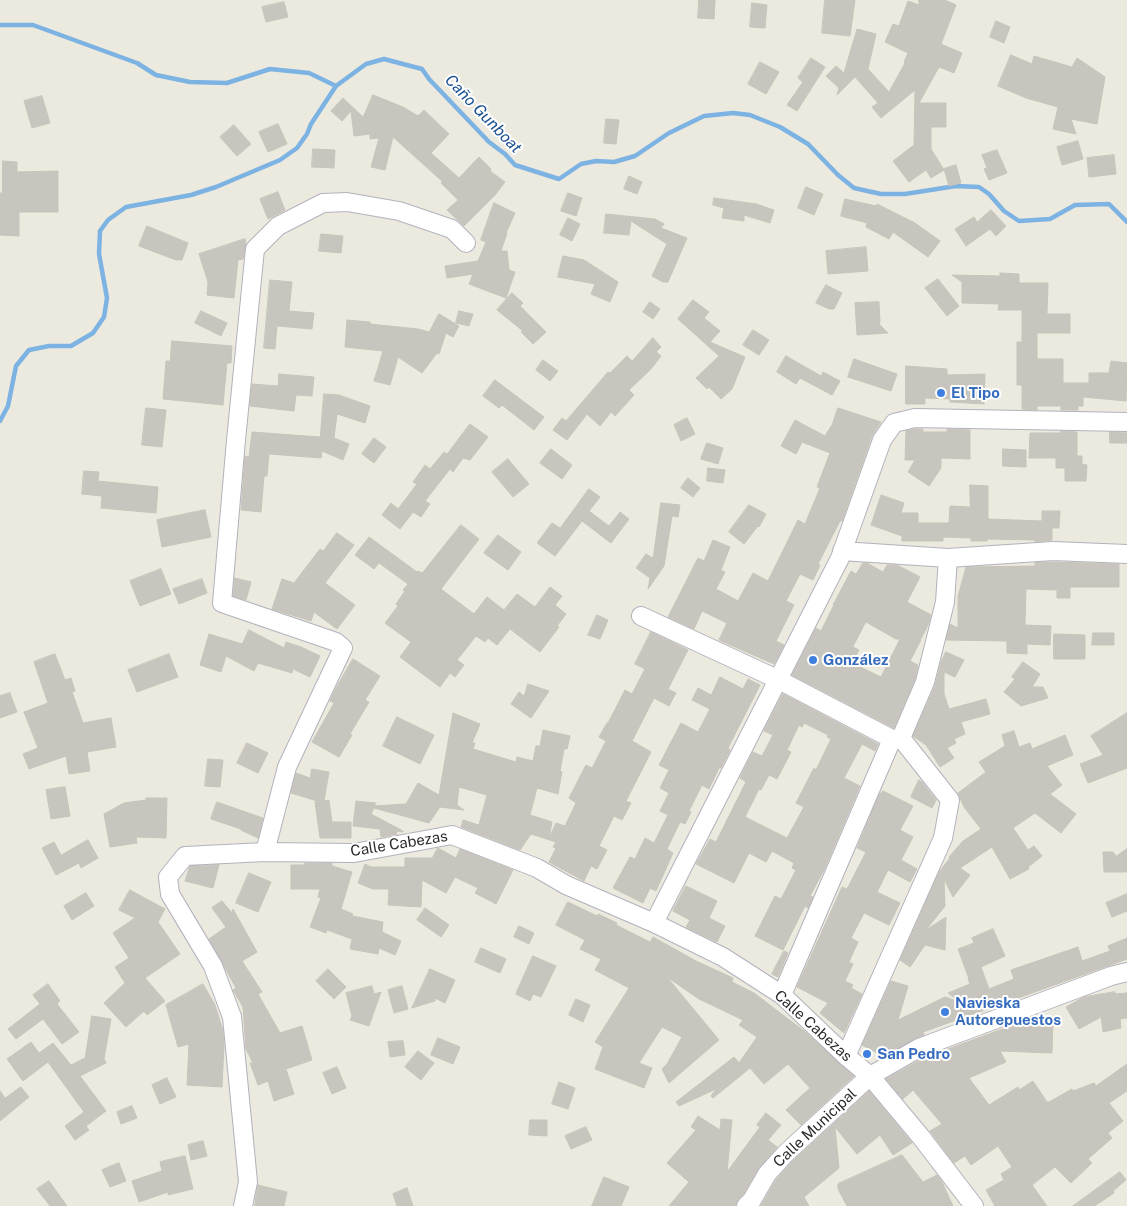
<!DOCTYPE html>
<meta charset="utf-8">
<style>
body{margin:0}
canvas{display:block;background:#ece9df}
</style>
<canvas width="1127" height="1206"></canvas>
<script>
const g = document.querySelector('canvas').getContext('2d');
g.lineJoin = 'round';
function stroke(path, color, width, dash) { g.strokeStyle = color; g.lineWidth = width; g.lineCap = dash ? 'butt' : 'round'; g.setLineDash(dash || []); g.stroke(path); }
function fill(path, color) { g.fillStyle = color; g.fill(path, 'evenodd'); }
function drawText(font, color, halo, rows, align = 'center') {
  g.font = font + ' "Public Sans",sans-serif'; g.lineWidth = 4; g.setLineDash([]); g.textBaseline = 'middle'; g.strokeStyle = halo; g.fillStyle = color; for (const [text, x, y, turn = 0] of rows) {
    g.save(); g.translate(x, y); g.rotate((+turn || 0) * Math.PI / 180); g.textAlign = isNaN(turn) ? turn : align; if (halo) g.strokeText(text, 0, 0); g.fillText(text, 0, 0); g.restore();
  }
}
stroke(new Path2D(`
 M0 25H33L137 63 156 75 190 82 227 83 270 69 309 73 336 86
 M0 421 8 406 16 366 29 350 49 346H71L93 333 104 317 107 298 99 254 100 231 108 220 126 207 191 195 216 187 280 160 297 148 307 134 311 124 336 86 366 64 384 59 422 69 429 79 489 142 505 154 515 165 559 179 581 164 596 161 614 162 635 156 669 133 704 116 733 113 750 115 780 127 808 144 838 175 854 188 881 194H905L956 186 979 187 989 194 1004 211 1019 221 1050 219 1075 205 1109 204 1127 222`), '#7cb3e3', 4.5);
const building = new Path2D(`
 M699 0H715L714 19 698 18Z
 M825 0H855L850 36 822 33Z
 M919 0H945L956 5 941 44 962 53 954 73 939 67 919 103H946V127H931V149L944 170 931 178 926 170 909 182 893 161 914 145 915 90 881 118 872 107 878 103 855 77 837 95 839 88 826 76 836 66 844 73 857 29 876 34 868 69 889 92 905 63 904 62 908 53 885 42 893 24 899 26 908 1 919 5Z
 M284 2 288 17 266 22 262 7Z
 M752 3 767 5 765 28 750 27Z
 M996 21 1010 27 1004 43 990 37Z
 M1011 55 1032 64 1034 56 1072 67 1077 58 1105 77 1097 124 1071 119 1076 134 1053 129 1058 107 1026 98 998 86Z
 M811 58 825 67 797 111 787 105 803 82 798 78Z
 M760 62 779 72 766 94 748 84Z
 M373 95 403 107 418 116 424 110 449 134 431 153 459 178 479 157 491 169 490 171 505 182 495 195 464 226 447 210 458 200 441 183 443 182 393 137 385 170 371 167 379 138 370 139V134L354 136 351 111 342 121 331 111 343 98 363 117Z
 M42 96 50 123 32 128 24 101Z
 M606 119 619 120 616 144 604 143Z
 M278 124 287 144 268 152 259 132Z
 M234 125 251 144 237 156 220 137Z
 M1078 141 1083 159 1062 165 1057 147Z
 M313 149 335 150 334 168 312 167Z
 M997 150 1007 173 989 180 984 169 987 168 982 155Z
 M1114 155 1116 174 1089 177 1087 158Z
 M3 161 17 162V172L58 171V212H19V236L0 235V193H2Z
 M956 165 961 183 949 186 944 169Z
 M629 176 642 182 637 194 624 189Z
 M806 187 823 194 814 215 798 208Z
 M278 192 285 210 268 219 260 199Z
 M568 193 582 198 576 216 561 211Z
 M714 198 756 204 774 210 770 223 744 215V221L722 218 724 208 713 205Z
 M845 199 876 206 877 204 915 223 940 241 928 257 893 232 889 239 866 227 867 223 841 216Z
 M494 203 515 213 506 233H507L501 251H507L509 270 515 272 506 298 469 284 473 274 447 278 445 266 478 261 486 242 481 240Z
 M991 210 1006 226 996 236 990 229 966 246 955 229 974 217 977 222Z
 M606 214 655 219 664 224 661 228 687 238 668 282H663L652 276 667 244 631 221 629 235 604 233Z
 M568 218 580 224 572 241 560 235Z
 M147 226 188 243 182 260H176L139 246Z
 M321 234 343 236 341 253 319 251Z
 M245 239 246 244 243 259 238 260 234 298 207 295 208 282 199 254Z
 M866 247 868 271 828 274 826 251Z
 M563 256 584 260 618 282 610 302 591 294 595 284 558 277Z
 M1000 273 1019 274V283H1048L1047 314H1070V333H1037V359H1063V383H1089V373H1109L1111 361 1127 363 1126 401 1083 397V406H1078V410H1061V406H1037V410L1022 409V385H1017V342H1022V310H998L999 304 962 303V282L952 275 1000 276Z
 M938 279 959 306 947 316 925 288Z
 M270 280 292 282 289 311 314 313 312 329 277 326 275 349 264 348Z
 M826 285 842 293 834 309H829L816 303Z
 M512 293 523 303 520 306 546 332 533 344 521 332 523 331 497 310Z
 M693 300 709 312 704 318 720 331 710 342 745 357 732 389 721 399 709 387 707 389 696 378 719 356 678 319Z
 M650 302 660 309 653 319 643 312Z
 M879 302 880 322 879 324 888 333 857 335 855 303Z
 M201 311 227 323 221 336 195 323Z
 M459 311 473 314 469 326 456 323Z
 M439 314 459 326 453 337 446 333 439 354 437 353 422 373 398 357 390 385 374 381 383 351 345 347 347 320 370 322V324L418 329 429 332Z
 M753 330 769 340 759 355 743 345Z
 M653 338 661 347 656 352 661 356 651 369 629 390 634 395 615 416 611 412 600 426 587 414 567 440 553 430 562 418 566 421 608 372 610 373 627 356 632 361Z
 M172 341 232 346 231 363H227L223 405 163 399 166 361H170Z
 M786 356 821 376 823 372 840 381 832 395 800 378 796 384 777 372Z
 M854 359 897 374 891 391 848 377Z
 M543 360 558 371 550 381 536 370Z
 M906 366 947 369V375L985 374 984 404 950 402V399L925 398V404H906Z
 M279 374 314 377 312 396 296 395 294 411 250 406 252 384 278 386Z
 M495 380 544 417 534 430 502 405 499 408 483 396Z
 M324 394 339 395 370 406 365 423 337 414 334 438 349 444 343 460 322 451 321 458 269 454 267 476H264L261 512 241 510 245 456 249 457 252 432 320 437Z
 M146 408 166 410 162 447 142 445Z
 M838 408 881 422 872 436 842 521H840L818 564 820 565 813 580 800 574 786 601 794 605 776 641 784 645 774 664 719 640 727 623 702 611 694 629 668 617 698 558 704 561 713 540 730 547 721 570 725 572 716 589 738 601 753 573 768 581 798 520 805 524 820 488 817 487 830 453 802 442 796 454 781 446 795 420 825 436 832 425Z
 M687 418 695 434 681 441 674 425Z
 M470 424 488 437 470 460 463 458 453 472 450 469 425 501 430 504 421 517 413 512 400 529 382 515 391 503 398 509 417 484 413 482 425 465 430 469 444 452 447 454Z
 M915 429H923V432H947V429L970 430V459L941 458V468L929 486 908 472 915 460H905L906 431Z
 M1061 431 1077 432V456H1082V464L1087 465 1086 481H1065V468H1056V458H1029L1030 433H1061Z
 M1110 432 1127 433V443H1110Z
 M374 438 386 447 374 463 362 454Z
 M707 443 723 448 718 464 701 459Z
 M551 449 572 465 562 479 540 463Z
 M1003 449 1026 450V467L1003 466Z
 M508 459 529 484 513 497 492 472Z
 M708 468 725 470 723 483 707 481Z
 M84 471 99 472 98 481 158 487 156 513 101 508 102 496 82 494Z
 M688 478 700 488 693 497 681 488Z
 M970 485 988 486V519L1042 521V511H1060L1059 528H1052V540L1035 542V540L987 539V541H971V538L943 537V541H902V536L871 525 881 495 904 503 901 513H918V523H949L950 506 970 507Z
 M589 489 600 497 589 511 609 526 620 512 629 519 611 543 582 521 555 556 537 543 552 523 560 528Z
 M661 503 680 505 678 517 672 516 664 566 648 589 650 578 636 568 646 554 653 558Z
 M749 505 766 514 759 527 758 526 744 544 729 532Z
 M205 510 211 537 162 547 157 520Z
 M461 525 479 539 441 589 474 614 487 597 504 610 517 594 535 607 550 587 562 596 555 605 566 614 557 626 559 627 540 652 510 629 497 645 488 638 485 642 476 636 457 660 464 665 455 677 450 673 440 687 400 657 411 642 385 623 398 606 396 604 405 591 403 590 408 584 379 563 374 569 355 555 369 537 417 572 418 571 422 573Z
 M337 533 354 545 325 583 355 605 337 629 314 612 311 621 272 609 282 579 294 583 320 549 323 551Z
 M498 535 521 552 508 570 484 553Z
 M1053 562 1119 564V587H1070V598H1057V590L1026 589 1025 625 1051 626 1050 645 1027 644V654L1007 653V641L946 640 950 624 958 628V596L966 567 1035 566V563Z
 M863 563H867L883 572 887 565H897L920 577 907 602 931 615 928 625 921 639H919L921 640 910 661 918 665 915 679 894 728 792 675 816 628 821 631 834 605H833L851 571 856 574ZM866 622 896 639H900L881 677 852 663 859 650 853 647Z
 M161 569 171 594 140 606 130 581Z
 M235 578 251 582 246 600 233 596Z
 M202 579 207 593 179 604 173 589Z
 M597 615 608 620 600 639 588 635Z
 M249 630 284 648 286 642 301 647 320 656 310 677 293 669 292 673 258 663 254 671 226 656 221 672 200 665 209 634 242 644Z
 M651 632 688 650 668 689 676 693 669 706 654 698 632 741 651 752 626 801 631 803 622 820 614 816 599 846 607 850 597 869 591 866 584 881 549 862 556 848 553 847 556 842 531 834 520 850 461 827 463 820 479 825 487 795 459 787 457 805 464 810 440 807 429 823 374 808 371 814 403 831V832L396 831 397 834 381 837 380 829 353 826 356 801 376 803 374 806 406 804 418 783 439 795 453 713 480 724 472 743H475L473 749 516 762 517 757 533 761 536 746H540L543 730 570 736 567 749H564L560 771 562 772 558 794 537 788 530 815 552 822 549 838 556 823 565 826 576 803 569 798 586 765 592 768 606 741 599 737 607 723H608L625 690 632 694 645 669 635 664Z
 M1093 633H1114V645H1092Z
 M1054 634 1085 635V659H1054Z
 M946 652 964 660 955 677 944 672V694L949 709 986 699 990 714 961 722 965 734 954 739 956 743 947 748 954 758 940 767 926 745 913 736 935 686 941 662Z
 M55 654 65 680 71 678 75 691 72 692 83 723 111 718 116 747 87 752 90 771 69 774 66 756 29 769 23 754 38 748 24 712 48 703 34 662Z
 M169 654 178 677 137 692 128 670Z
 M353 659 380 676 365 700 369 702 350 734 352 735 339 757 312 742 334 703 330 701 335 690Z
 M1023 662 1040 674 1032 687H1043L1048 698 1021 706 1004 692 1015 679 1012 677Z
 M720 677 743 689 748 679 760 685 728 748 730 750 721 768H719L709 789 702 785 689 811 691 812 685 824 680 822 667 849 673 853 656 891 650 888 643 903 613 888 630 857 635 859 645 838 654 843 668 815 660 811 669 793 660 788 669 770 659 765 681 723 698 732 710 709 692 700 698 688 711 695Z
 M528 684 549 691 531 718 511 704 519 692 524 696Z
 M10 693 17 712 0 718V696Z
 M783 694 878 744 875 751 862 744 844 778 860 786 824 870 810 896 813 897 808 908 805 906 783 950 755 936 775 896 781 899 796 870 792 868 794 863 772 851 766 862 749 853 734 883 696 864 710 839 716 842 746 782 740 778 753 752 762 756 773 735 764 731ZM804 723 828 735 827 737 831 739 816 770 814 768 796 803 804 807 787 838 745 817 759 789 761 790 769 775 777 779 791 752 787 750 799 725 802 727Z
 M1127 713V768L1088 783 1080 764 1103 755 1091 736Z
 M397 717 434 735 420 764 383 746Z
 M1014 731 1019 747 1030 743 1032 749 1065 735 1073 755 1047 766 1062 785 1050 794 1076 814 1061 833 1035 813 1013 828 1028 850 1034 846 1042 856 1028 867 1029 869 1010 879 992 847 960 868 970 875 953 897 944 879 945 906 926 930 946 917 945 950 925 945 910 967 900 960 939 872 950 858 949 857 963 841 981 829 964 807 958 793 986 772 979 762 1005 746 1002 735Z
 M247 743 268 753 258 773 237 763Z
 M208 759 223 760 220 787 205 786Z
 M312 769 329 772 324 801 329 800 332 822H351V838H320L315 802 317 801 291 793 296 773 310 778Z
 M919 780 922 782 936 800 932 808 911 797Z
 M65 787 70 816 51 819 46 790Z
 M883 791 913 806 900 830 913 837 901 860 917 869 910 882 888 870 877 892 900 903 889 925 864 913 851 938 858 942 849 962 853 964 845 981 853 985 851 988 862 994 844 1033 820 1013 828 1003 797 987 842 887 847 889 866 852 857 848 879 795Z
 M146 798H167L166 838 136 837 137 843 110 847 104 814 124 803 146 800Z
 M217 802 263 818 258 838 241 830V829L211 819Z
 M88 840 98 858 81 868 79 863 56 875 42 848 54 842 61 855Z
 M438 848 456 858 460 849 513 870 496 904 475 893 478 888 455 877 446 893 422 880 421 907 388 905 389 889H373L358 883 365 864 371 867H405V858H432Z
 M1127 849V872H1104L1103 852H1113L1116 856Z
 M305 863H332V866L352 872 341 909 353 914 352 916 383 922 382 932 401 941 395 955 379 948 378 954 350 949 352 939 327 930 326 933 310 927 321 898 318 897 320 889H291V865H305Z
 M219 865 213 888 185 881 190 866Z
 M249 873 271 882 258 912 236 903Z
 M686 886 717 901 709 918 725 926 717 942 686 927 690 920 673 911Z
 M130 890 165 909 158 922 180 954 145 978 165 1001 147 1015 144 1011 126 1027 104 1003 125 983 115 967 129 958 113 933 135 918 119 910Z
 M86 893 94 906 72 920 64 906Z
 M1127 894V911L1112 917 1106 903Z
 M222 901 232 913 233 909 257 952 242 961 262 992 258 994 280 1033 302 1026 312 1060 286 1069 294 1094 274 1101 268 1081 258 1085 250 1063H253L246 1049 243 1007 233 990 236 988 209 939 226 927 212 908Z
 M568 902 597 916 598 914 617 923 616 925 650 942 653 937 696 961 733 978 732 982 754 993 804 1031 854 1076 801 1125 786 1110 810 1088 788 1064 764 1084 750 1068 713 1098 711 1096 716 1089 679 1106 676 1102 734 1057 739 1063 757 1037 739 1025 743 1020 699 999 667 977 719 1040 669 1083 662 1069 667 1064 682 1037 662 1027 639 1063 652 1068 644 1088 595 1069 603 1047 595 1042 629 988 595 970 601 959 580 949 585 940 556 925Z
 M425 908 449 925 441 937 417 920Z
 M519 926 534 933 529 944 514 937Z
 M993 929 1005 956 981 967 989 989 1014 979 1011 970 1078 947 1082 961 1110 951 1108 946 1127 938V959L923 1032 924 1035 883 1056 862 1045 891 981 908 986 898 1020 945 997 960 1002 948 993 970 984 968 979H969L958 949 974 943 972 938Z
 M481 948 506 959 500 973 475 962Z
 M784 951 788 953 778 977 772 974Z
 M533 956 556 966 541 997 533 994 530 1001 516 994Z
 M328 969 346 987 334 999 316 981Z
 M430 969 455 980 445 1003 435 998V1001L412 1008Z
 M48 984 60 1001 57 1004 79 1032 62 1044 43 1019 16 1039 8 1029 40 1004 33 995Z
 M203 984 215 1005 223 1031 224 1045 222 1087 187 1085 189 1044 178 1047 166 1005Z
 M372 986 374 994 381 992 369 1026 350 1020 352 1016 346 993Z
 M402 986 408 1009 394 1013 388 990Z
 M1115 992V994L1127 993V1018L1120 1019 1121 1028 1103 1032 1101 1017 1079 1029 1066 1007 1084 997Z
 M576 999 590 1005 583 1022 569 1015Z
 M92 1016 111 1019 104 1059 106 1063 80 1076 106 1111 86 1126 89 1130 75 1140 65 1126 84 1112 48 1062 23 1081 7 1059 31 1042 39 1053 53 1043 71 1065 85 1058Z
 M1027 1020 1053 1021 1052 1053 1000 1051 1006 1062 969 1078 989 1105 1018 1087 1019 1090 1033 1081 1047 1102H1049L1072 1089 1073 1091 1094 1083 1096 1086 1127 1064V1091L1109 1103 1123 1121 1108 1133 1112 1138 1088 1159 1092 1163 1071 1183 1055 1167 1032 1185 1047 1206H995L986 1190 1004 1180 1001 1174 1012 1167 998 1146 971 1165 965 1156 954 1163 930 1131 942 1124 913 1090 903 1099 886 1079 924 1058Z
 M438 1038 460 1047 453 1064 431 1055Z
 M403 1041 405 1055 390 1057 388 1042Z
 M418 1051 434 1063 421 1080 405 1067Z
 M337 1067 346 1088 332 1094 323 1073Z
 M167 1078 176 1097 160 1104 152 1085Z
 M559 1082 575 1088 568 1109 552 1104Z
 M21 1087 29 1097 0 1121V1091L5 1098Z
 M869 1091 912 1143 893 1155 880 1135 857 1154 835 1127 839 1168 804 1197 809 1206H761L776 1180 794 1160Z
 M132 1106 137 1118 121 1124 117 1112Z
 M766 1113 781 1125 768 1140 777 1147 758 1169 744 1193 738 1199 736 1206H669L689 1182 667 1163 696 1130 691 1127 698 1116 720 1130 721 1119 732 1120 727 1172 760 1127 757 1125Z
 M530 1120H547V1136L529 1135Z
 M586 1127 592 1140 571 1149 565 1136Z
 M203 1141 207 1156 191 1160 188 1145Z
 M902 1155 923 1182 937 1175 942 1182 953 1206H847L838 1189V1184Z
 M185 1156 193 1189 168 1195V1192L139 1202 132 1181 162 1171 160 1162Z
 M119 1163 126 1181 110 1187 102 1170Z
 M1120 1172 1126 1180 1113 1191 1114 1193 1102 1201 1094 1206H1073Z
 M604 1177 629 1187 621 1206H592Z
 M49 1181 67 1206H50L37 1189Z
 M258 1185 287 1192 284 1206H255Z
 M407 1188 413 1206H397L393 1194Z`);
fill(building, '#c7c5be');
stroke(building, '#c7c5b9', 1);
const minor = new Path2D(`
 M948 558 1053 551 1127 554
 M641 616 777 679 892 739
 M265 852 287 767 343 648 336 642 222 603 236 440 255 249 278 226 323 203 347 202 399 211 452 229 466 243
 M654 923 840 558 882 440 894 423 915 418 1127 422
 M782 995 892 739 901 738 925 682 945 602 948 558 842 551
 M846 1056 943 838 950 800 901 738
 M243 1206 248 1182 232 1017 213 966 170 894 168 877 185 856 265 852 354 853 452 835 537 868 566 885 654 923 723 957 782 995 846 1056 870 1076 921 1137 974 1206
 M746 1206 752 1200 767 1174 786 1153 870 1076 919 1048 1111 976 1127 972`);
stroke(minor, '#b2b2bd', 20);
stroke(minor, '#fff', 18);
for (const [x, y, r, color] of [
 [941,393,5,"#3f7fe0"],
 [813,660,5,"#3f7fe0"],
 [945,1012,5,"#3f7fe0"],
 [867,1054,5,"#3f7fe0"]
]) { const dot = new Path2D(); dot.arc(x, y, r, 0, 2 * Math.PI); g.fillStyle = color; g.fill(dot); stroke(dot, '#fff', 2); }
drawText('bold 15px', '#366cbe', '#fff', [
 ["El Tipo",951,393],
 ["González",823,660],
 ["Navieska",955,1003],
 ["Autorepuestos",955,1020],
 ["San Pedro",877,1054]
], 'left');
drawText('15px', '#2b2b2b', '#fff', [
 ["Calle Cabezas",399,844,-9],
 ["Calle Cabezas",813,1026,42],
 ["Calle Municipal",815,1128,-43]
]);
drawText('italic 16px', '#1a5090', '#fff', [
 ["Caño Gunboat",483,114,46]
]);
</script>
